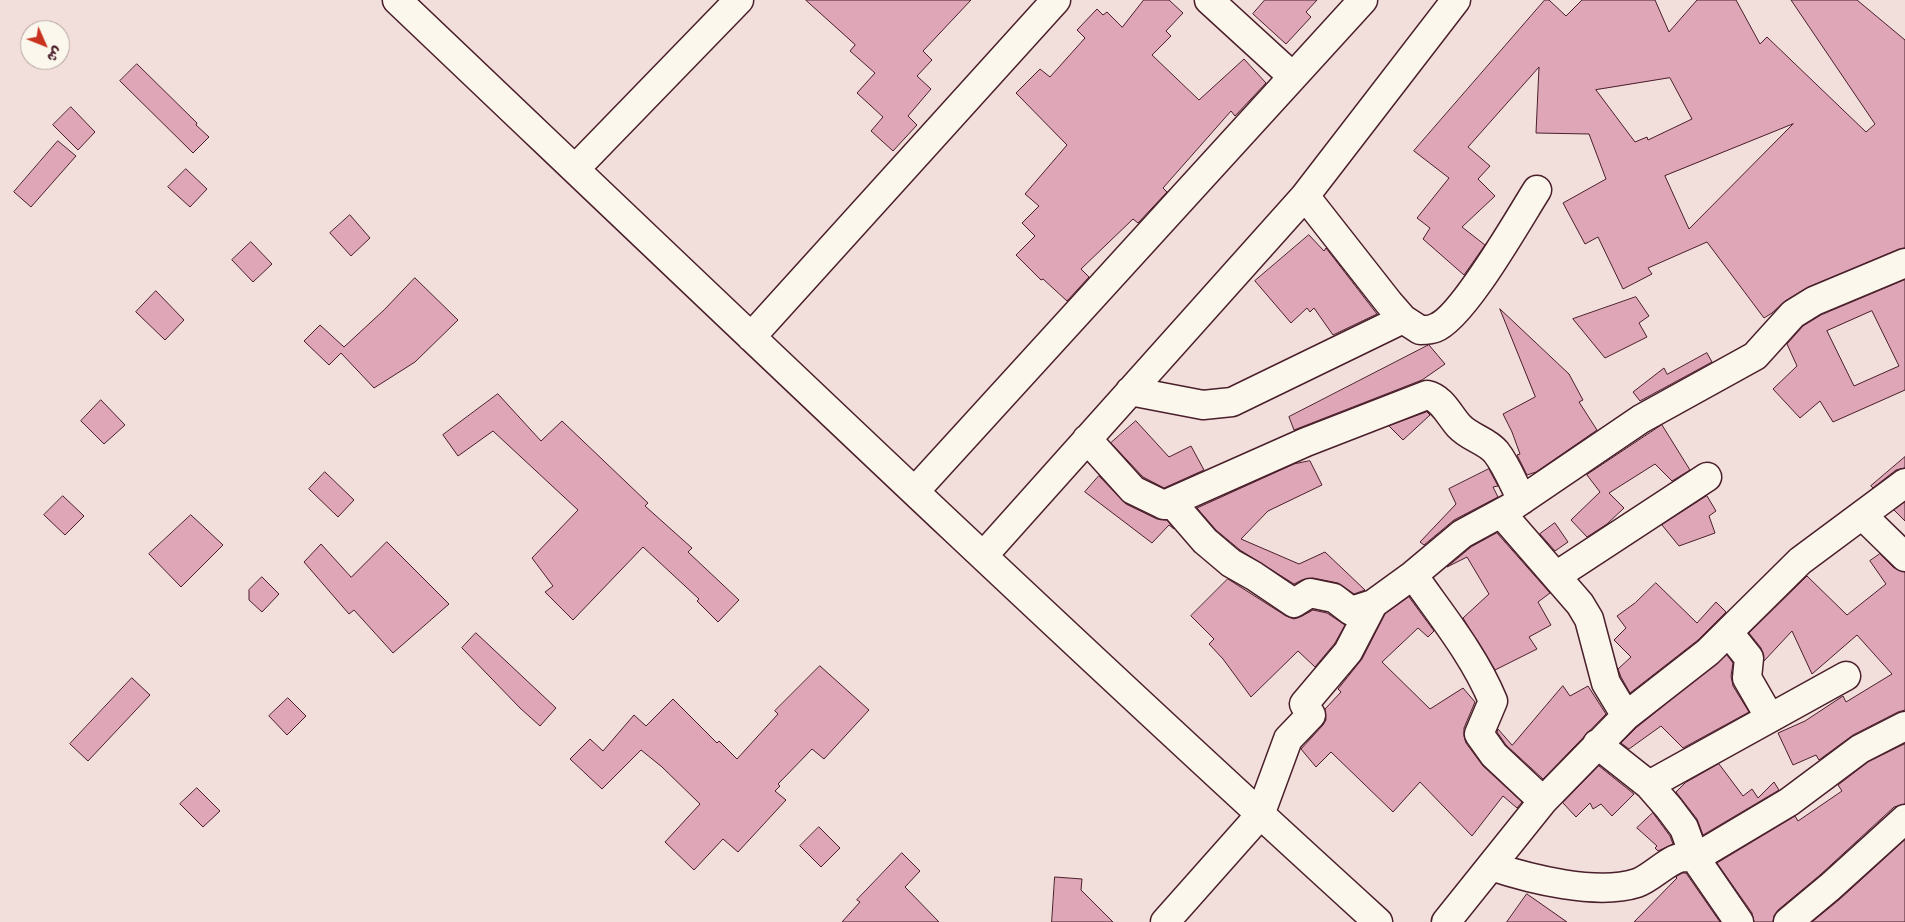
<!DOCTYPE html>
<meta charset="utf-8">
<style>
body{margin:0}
#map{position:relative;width:1905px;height:922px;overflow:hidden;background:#f2dfdc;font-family:Delius,"Playpen Sans Arabic",sans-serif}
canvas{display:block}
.north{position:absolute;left:20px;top:20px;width:50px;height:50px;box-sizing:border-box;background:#fbf7ec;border:1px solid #b4a19f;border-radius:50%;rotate:134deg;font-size:14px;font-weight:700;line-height:20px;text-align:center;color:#4a1f2b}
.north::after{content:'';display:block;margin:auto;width:18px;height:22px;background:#c8321e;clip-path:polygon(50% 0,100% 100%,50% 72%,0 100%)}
</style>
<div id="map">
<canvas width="1905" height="922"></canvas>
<div class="north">ش</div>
</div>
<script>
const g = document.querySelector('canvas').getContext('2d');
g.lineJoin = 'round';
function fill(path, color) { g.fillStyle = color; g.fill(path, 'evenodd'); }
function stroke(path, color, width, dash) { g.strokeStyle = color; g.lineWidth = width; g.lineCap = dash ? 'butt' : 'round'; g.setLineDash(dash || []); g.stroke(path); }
const building = new Path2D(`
 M806 0H971L923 51 932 60 917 76 931 89 908 116 917 125 893 151 871 131 883 117 857 93 875 73 850 51 855 45Z
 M1144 0H1169L1183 13 1166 31 1171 36 1152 55 1199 100 1244 59 1266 83 1235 116 1231 111 1163 188 1167 192 1138 223 1133 219 1081 269 1089 277 1067 301 1043 279 1041 280 1016 255 1035 236 1022 223 1039 206 1025 194 1067 145 1016 93 1040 69 1050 77 1085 38 1077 30 1097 9 1103 15 1107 12 1122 27Z
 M1265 0H1317L1306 12 1311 17 1286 44 1253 14Z
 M1545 0H1549L1566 16 1582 0H1655L1669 32 1697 0H1736L1760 44 1767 37 1866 132 1875 124 1791 0H1857L1905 40V248L1899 249 1808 287 1785 301 1772 313 1764 318 1707 242 1648 268 1652 274 1623 289 1598 237 1585 244 1563 203 1606 179 1589 134 1536 133 1539 67 1468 147 1490 166 1478 179 1495 196 1462 227 1485 245 1464 275 1423 239 1430 228 1417 218 1449 178 1414 151ZM1670 78 1692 119 1648 140 1647 137 1635 142 1596 90ZM1793 124 1689 229 1665 176Z
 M137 64 197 123 196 125 209 137 193 153 120 81Z
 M71 107 95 132 78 150 53 125Z
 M58 141 76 156 31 207 14 192Z
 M186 169 207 189 190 207 168 187Z
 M350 215 370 238 351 256 330 233Z
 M1309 235 1324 251 1326 248 1377 314 1333 335 1314 308 1310 312 1307 308 1291 323 1255 281Z
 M251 242 272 264 253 282 232 260Z
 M415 278 458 320 415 362 374 388 341 353 329 365 304 341 320 325 344 347 384 310Z
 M1905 280V390L1833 422 1820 401 1800 418 1773 389 1797 366 1787 344 1803 326 1821 315ZM1872 311 1899 366 1854 386 1827 331Z
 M156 291 184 320 165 340 136 312Z
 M1636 297 1649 316 1639 323 1647 337 1605 358 1573 319Z
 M1500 309 1569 374 1583 400 1579 402 1597 430 1536 472 1527 475 1517 455 1520 454 1512 432 1503 414 1535 397Z
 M1429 345 1445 364 1422 380 1294 430 1289 417Z
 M1707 353 1712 362 1640 401 1633 392 1664 368 1667 374Z
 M498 394 541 441 562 421 648 503 645 506 692 548 688 552 739 600 718 622 697 601 699 599 643 547 573 620 545 592 553 586 532 558 578 510 493 431 458 456 443 435Z
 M101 400 125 425 104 444 81 421Z
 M1427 412 1430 415 1403 440 1389 426Z
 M1136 421 1169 457 1191 446 1204 470 1164 488 1143 477 1111 443Z
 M1662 425 1690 470 1672 481 1655 464 1609 493 1624 508 1607 524 1587 537 1571 520 1600 492 1587 475Z
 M1905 457V468L1896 470 1873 488 1871 486Z
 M1310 461 1322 485 1268 511 1241 539 1299 564 1325 552 1365 590 1354 594 1338 583 1313 578 1302 580 1294 584 1240 550 1216 530 1197 508 1294 464Z
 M1489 469 1498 486 1493 487 1498 497 1454 520 1424 545 1420 542 1456 504 1449 489Z
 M325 472 354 500 338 517 309 489Z
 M1099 476 1126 504 1157 519 1167 520 1174 529 1169 525 1152 543 1085 492Z
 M63 496 84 516 65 535 44 515Z
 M1707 496 1716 511 1709 516 1715 533 1679 546 1662 525Z
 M1905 502V521L1894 510Z
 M191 515 223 545 181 587 149 554Z
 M1555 523 1568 542 1555 551 1540 534Z
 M1497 533 1550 593 1538 602 1551 625 1529 637 1537 649 1495 670 1463 618 1489 594 1467 557 1447 567 1471 547Z
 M387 542 449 604 393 653 354 610 349 614 304 562 321 544 351 577Z
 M1880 554 1894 568 1905 572V710L1898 712 1853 735 1819 760 1816 755 1793 765 1778 733 1805 721 1843 696 1846 702 1892 674 1857 635 1812 674 1792 631 1764 661 1761 648 1749 633 1807 576 1847 615 1886 584 1870 561Z
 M262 577 279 594 262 612 249 600V590Z
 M1228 579 1286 616 1294 619 1302 616 1313 610 1327 613 1345 625 1335 643 1315 667 1298 651 1251 697 1223 659 1209 644 1214 639 1191 616Z
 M1656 583 1697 623 1716 602 1726 612 1698 640 1630 693 1621 677 1618 669 1631 657 1614 640 1626 628 1617 616 1635 603Z
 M1409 597 1434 631 1428 637 1418 628 1382 662 1430 709 1463 688 1475 702 1464 728V736L1466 743 1483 766 1522 802 1517 808 1503 796 1472 836 1420 782 1393 812 1331 752 1316 767 1301 749 1323 725 1326 720 1325 709 1341 692 1338 689 1362 659 1385 614Z
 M476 633 556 708 540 726 520 708 462 648Z
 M1727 655 1733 663 1731 676 1733 686 1749 712 1683 748 1661 726 1629 749 1621 743 1636 728Z
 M820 666 869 710 824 759 812 749 778 784 780 786 775 791 786 800 738 852 723 839 694 870 665 842 700 804 662 767 641 750 602 789 570 759 590 739 603 751 634 715 646 726 673 699 717 743 719 741 737 759 778 714 775 711Z
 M132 678 150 695 88 761 70 744Z
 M1563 686 1570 696 1588 686 1606 714 1543 779 1506 745 1497 732 1498 729 1512 745Z
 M288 698 306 716 287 735 269 716Z
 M1905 744V804L1894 807 1820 875 1778 910 1774 916 1773 922H1754L1752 913 1717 863 1795 816 1798 821 1842 791 1838 785 1868 762Z
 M1719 764 1743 796 1752 789 1758 798 1774 782 1779 790 1703 835 1697 819 1676 792 1685 783Z
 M1599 766 1634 794 1612 816 1601 804 1593 809 1590 803 1576 817 1563 803Z
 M197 788 220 811 203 827 180 804Z
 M1653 813 1670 836 1673 844 1658 851 1655 848 1657 846 1637 828Z
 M819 827 840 848 821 867 800 846Z
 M1905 840V922H1812L1840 899Z
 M902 853 920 871 905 887 939 922H842L860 902 857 900Z
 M1683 873H1686L1720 922H1634L1677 878 1676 877Z
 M1055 877 1082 879 1081 890 1113 922H1052Z
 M1527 894 1567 922H1507Z`);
fill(building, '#dea6b7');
stroke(building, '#4a1f2b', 1);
const minor = new Path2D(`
 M397 0C722 309 1046 620 1378 922
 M1209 0 1292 76
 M575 169 739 0
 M1305 196 1389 303 1403 319 1420 330C1425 330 1431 330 1435 328 1463 318 1519 218 1537 190
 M751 337 1056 0
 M1130 391 1203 405 1232 402 1403 319
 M1087 439 1133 490 1164 505 1173 504 1205 541 1231 563 1254 576 1294 603 1310 593 1334 598 1351 611 1373 604
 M915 491 1363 0
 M1164 505 1306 442 1427 395C1442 398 1449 415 1459 426 1470 438 1486 440 1496 452 1507 466 1514 485 1522 500
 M1501 513 1580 604 1589 619 1606 683 1626 716
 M1863 516 1905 557
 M983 556 1305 196 1456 0
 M1413 575C1441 615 1474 655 1493 701L1479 734 1494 755 1543 801
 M1556 576 1707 477
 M1729 633 1749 658 1747 678 1770 718
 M1597 744 1649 785 1669 808 1684 828 1695 858 1739 922
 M1649 785 1846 676
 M1491 866C1530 879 1597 896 1637 883 1652 878 1669 858 1684 857 1687 857 1691 858 1695 858L1789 802 1860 749 1905 726
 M1165 922 1260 815 1288 739 1311 715 1304 704 1348 652 1373 604 1413 575 1462 534 1510 508 1641 419 1755 356 1793 314 1814 301 1905 263
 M1446 922 1543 801 1626 716 1708 652 1800 561 1905 483
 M1788 922 1830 887 1905 819`);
stroke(minor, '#4a1f2b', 31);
stroke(minor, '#fbf7ec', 28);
</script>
